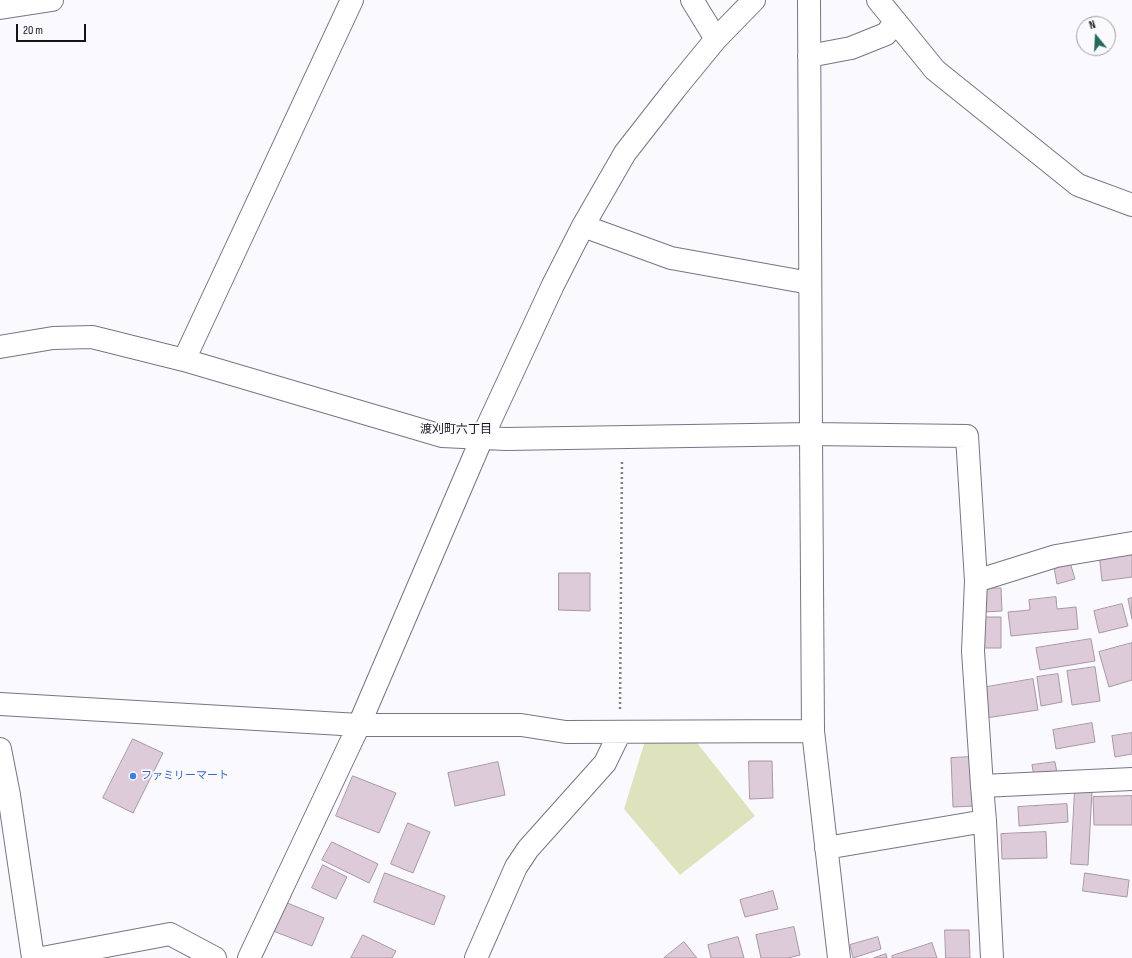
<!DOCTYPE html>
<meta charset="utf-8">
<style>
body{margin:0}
#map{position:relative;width:1132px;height:958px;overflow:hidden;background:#faf9fe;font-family:"Sofia Sans Condensed",sans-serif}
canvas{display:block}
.north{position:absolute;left:1076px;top:16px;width:40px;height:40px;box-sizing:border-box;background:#faf9fe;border:1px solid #9e9da3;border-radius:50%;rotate:342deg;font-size:11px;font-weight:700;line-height:16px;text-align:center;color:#15141b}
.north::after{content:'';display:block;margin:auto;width:14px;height:18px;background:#256a5c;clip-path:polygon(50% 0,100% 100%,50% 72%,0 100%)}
.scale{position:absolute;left:16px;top:24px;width:70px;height:18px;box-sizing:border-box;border:2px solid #15141b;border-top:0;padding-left:5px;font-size:12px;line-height:14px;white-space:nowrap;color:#15141b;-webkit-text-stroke:3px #faf9fe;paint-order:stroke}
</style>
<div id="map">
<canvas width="1132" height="958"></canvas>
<div class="north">N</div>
<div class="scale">20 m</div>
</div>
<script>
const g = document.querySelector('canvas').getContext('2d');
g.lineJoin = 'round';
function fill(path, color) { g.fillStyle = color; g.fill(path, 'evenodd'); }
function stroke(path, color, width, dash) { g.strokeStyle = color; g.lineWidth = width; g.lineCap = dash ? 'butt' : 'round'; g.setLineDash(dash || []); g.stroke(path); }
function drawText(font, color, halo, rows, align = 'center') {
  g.font = font + ' "Sofia Sans Condensed","Noto Sans JP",sans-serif'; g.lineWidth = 3.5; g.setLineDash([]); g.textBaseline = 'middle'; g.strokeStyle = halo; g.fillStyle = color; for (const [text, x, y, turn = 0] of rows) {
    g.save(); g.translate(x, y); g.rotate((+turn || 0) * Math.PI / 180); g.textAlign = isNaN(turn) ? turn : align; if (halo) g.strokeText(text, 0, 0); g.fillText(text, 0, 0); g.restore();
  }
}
fill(new Path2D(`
 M694 739 755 816 680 875 624 809 645 741Z`), '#dee3bd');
const building = new Path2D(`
 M1132 549V577L1102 581 1099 553Z
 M1069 559 1075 579 1057 584 1053 562Z
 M559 573H590V611L559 610Z
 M983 588H1001L1002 611 984 612Z
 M1056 597 1057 609 1076 607 1078 629 1011 636 1008 612 1030 610 1029 600Z
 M1132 598V619L1128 599Z
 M1122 604 1128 626 1099 633 1094 611Z
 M983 617H1001V648H983Z
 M1091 639 1095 661 1040 670 1036 648Z
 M1132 643V680L1109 687 1099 652Z
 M1095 667 1100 701 1072 705 1067 671Z
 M1058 674 1062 702 1041 706 1037 677Z
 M1033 679 1038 710 986 718 981 688Z
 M1092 723 1095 742 1056 749 1053 730Z
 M1132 733V754L1115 757 1112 736Z
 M133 739 163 753 133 813 103 798Z
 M971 757 974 806 953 807 951 758Z
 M749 761H772L773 798 750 799Z
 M498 762 505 795 455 806 448 773Z
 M1055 762 1057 773 1034 776 1032 765Z
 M353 776 396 793 379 833 336 816Z
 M1075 790 1092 791 1088 865 1071 864Z
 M1132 796V825H1094L1093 797Z
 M1067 804 1068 822 1019 826 1018 807Z
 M408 823 430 832 413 873 391 864Z
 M1046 832 1047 858 1002 859 1001 834Z
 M332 842 378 864 369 883 322 860Z
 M323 865 347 877 336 899 312 888Z
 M385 873 445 896 434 925 374 902Z
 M1085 873 1129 880 1127 897 1083 891Z
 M773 891 778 909 745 917 740 900Z
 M285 902 324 918 312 946 273 931Z
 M794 927 800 955 788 958H761L756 935Z
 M945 930H969L970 958H946Z
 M363 935 396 951 392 958H351Z
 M738 937 744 958H711L708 945Z
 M878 937 881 949 853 958 850 945Z
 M684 942 697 958H664Z
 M932 943 937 958H892V956Z
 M886 954 887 958H874Z`);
fill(building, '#ddcbd9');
stroke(building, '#a897a5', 1);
const minor = new Path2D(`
 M692 0 716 39
 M809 0 811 434 813 731 839 958
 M878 0 935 70 1078 185 1132 205
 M0 8 52 0
 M809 56 851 48 886 34 895 22
 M583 226 671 258 810 283
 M0 347 53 338 92 337 184 360 442 436 506 439 811 434 967 436 976 581 973 651 982 786 985 821 992 958
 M184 360 352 0
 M976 581 1056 556 1132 543
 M0 704 359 725H521L566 732 813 731
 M0 749 9 795 33 958
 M982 786 1132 779
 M826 848 985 821
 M42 958 170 934 215 958
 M249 958 359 725 482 438 553 285 583 226 625 153 675 89 716 39 754 0
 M476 958 516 867 528 849 605 763 620 732`);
stroke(minor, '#787486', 24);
stroke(new Path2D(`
 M620 709 622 460`), '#807f85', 2.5, [2, 3]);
stroke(minor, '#fff', 22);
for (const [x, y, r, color] of [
 [133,776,4,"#3f7fe0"]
]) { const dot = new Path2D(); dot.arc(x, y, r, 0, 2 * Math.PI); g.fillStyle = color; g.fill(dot); stroke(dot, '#faf9fe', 1.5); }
drawText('11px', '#366cbe', '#faf9fe', [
 ["ファミリーマート",141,776]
], 'left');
drawText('12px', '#15141b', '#faf9fe', [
 ["渡刈町六丁目",456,430]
]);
</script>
